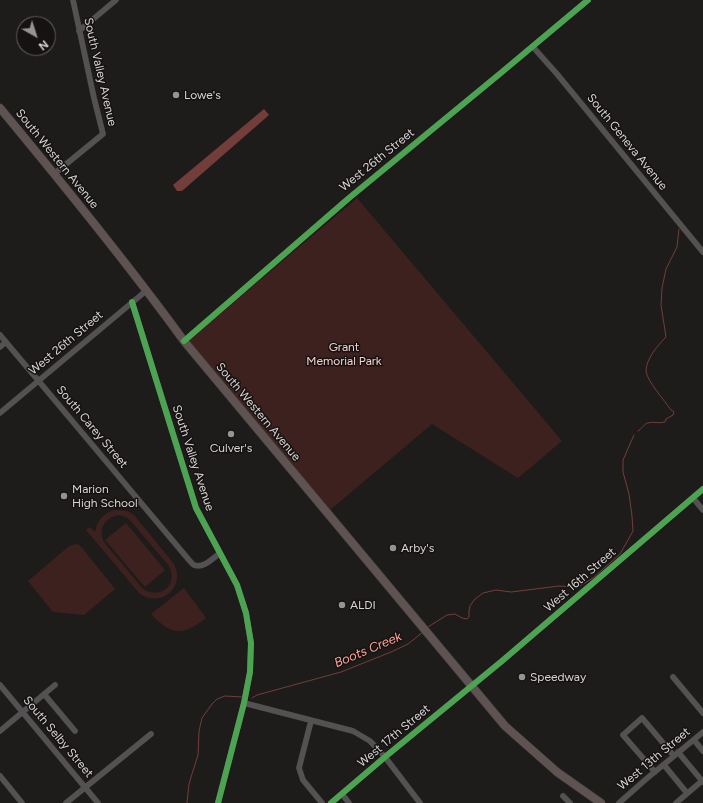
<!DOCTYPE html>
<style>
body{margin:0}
#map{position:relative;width:703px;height:803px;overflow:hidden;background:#1e1c1b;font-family:Figtree,sans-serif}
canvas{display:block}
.north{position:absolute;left:16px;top:16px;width:40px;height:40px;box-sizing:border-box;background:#161211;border:1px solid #63605f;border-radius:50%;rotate:141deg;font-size:11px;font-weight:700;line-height:16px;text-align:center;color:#d7d4d4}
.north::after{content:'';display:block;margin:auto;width:14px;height:18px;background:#969493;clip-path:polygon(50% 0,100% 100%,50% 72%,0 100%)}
</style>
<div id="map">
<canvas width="703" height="803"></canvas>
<div class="north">N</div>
</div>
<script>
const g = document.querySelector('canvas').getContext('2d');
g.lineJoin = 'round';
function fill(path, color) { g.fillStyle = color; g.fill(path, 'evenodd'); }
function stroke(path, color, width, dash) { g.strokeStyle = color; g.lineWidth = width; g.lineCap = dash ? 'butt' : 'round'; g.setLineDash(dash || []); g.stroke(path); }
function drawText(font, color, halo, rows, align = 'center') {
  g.font = font + ' Figtree,sans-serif'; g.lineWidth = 3; g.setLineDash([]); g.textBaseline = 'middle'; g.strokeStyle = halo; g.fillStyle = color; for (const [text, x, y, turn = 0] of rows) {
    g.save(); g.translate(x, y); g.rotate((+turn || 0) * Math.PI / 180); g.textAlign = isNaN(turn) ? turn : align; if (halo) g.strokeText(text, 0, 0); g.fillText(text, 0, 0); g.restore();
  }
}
fill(new Path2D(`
 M357 198 562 441 518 478 432 424 330 510 188 341Z
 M115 510 127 511 134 515 174 564C186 588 160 609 139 593L86 530 90 527 95 532C97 521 103 513 115 510ZM118 515 126 517 130 520 169 566C179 585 160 600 143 589L104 542C98 530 104 518 118 515Z
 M126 523 165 570 145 587 105 540Z
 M78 544 83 549 115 589 84 615 53 612 28 581 68 547 72 545Z
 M184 588 206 618C182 637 171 635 151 614Z`), '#3d211e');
fill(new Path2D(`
 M264 109 269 115 182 191H177L173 185Z`), '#733e39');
stroke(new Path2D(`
 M638 431C641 429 644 425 647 423 653 421 659 424 665 422L666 419 673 415 674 412 671 410C665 401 647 381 646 371 646 359 658 345 666 337L661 305 662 288 666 269 677 247 679 229
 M428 627 447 615 455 614 462 618 467 619 469 617V611L470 606 474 600 483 593 496 590 511 592 559 586 578 587 593 578 620 554 633 531 632 516 629 494 623 472V460L634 435
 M252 698 257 695 341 672 391 652 408 644 423 632
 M187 803 189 784 192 774 198 755 199 731 202 718 212 704 217 699 225 696 242 697`), '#733e39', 1);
const minor = new Path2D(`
 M79 31 116 0
 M533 47 557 74 703 252
 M54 174 103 134 94 98 73 0
 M132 302 196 508 237 585 246 613 251 643 250 672 244 703 218 803
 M0 335 189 560C191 562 192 564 194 565 203 569 213 558 220 553
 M184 341 349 198 502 72 588 0
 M0 347 6 342
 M0 413 147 290
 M693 498 703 510
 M673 677 703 713
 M0 685 98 803
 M44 694 75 731
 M244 703 353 731 370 741 385 757 420 803
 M311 721 299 768 303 780 322 803
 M0 731 55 685
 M694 740 703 751
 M678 752 703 782
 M664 765 687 793
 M655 772 623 735 642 718 674 756
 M0 776 22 803
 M342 794 349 803
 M563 796 570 803
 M66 803 151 734
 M331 803 385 757 502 661 703 489
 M619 803 645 780 703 732
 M676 803 703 780`);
const highway = new Path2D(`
 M0 108C63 184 126 261 184 341L505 726 557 772 601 803`);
stroke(minor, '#393736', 6);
stroke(highway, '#393736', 9);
stroke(minor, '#535151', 5.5);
stroke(highway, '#5e5351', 8);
stroke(new Path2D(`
 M132 302 196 508 237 585 246 613 251 643 250 672 244 703 218 803
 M184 341 349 198 502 72 588 0
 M331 803 385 757 502 661 703 489`), '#4ca352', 6);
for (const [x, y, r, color] of [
 [176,95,4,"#969493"],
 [231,434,4,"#969493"],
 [64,496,4,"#969493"],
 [393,548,4,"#969493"],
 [342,605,4,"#969493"],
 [522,677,4,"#969493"]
]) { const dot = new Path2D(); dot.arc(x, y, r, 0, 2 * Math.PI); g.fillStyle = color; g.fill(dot); stroke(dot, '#161211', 1.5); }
drawText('12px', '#d7d4d4', '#161211', [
 ["South Valley Avenue",100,72,77],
 ["South Geneva Avenue",627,142,51],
 ["South Western Avenue",57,159,51],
 ["West 26th Street",377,160,-39],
 ["West 26th Street",66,343,-40],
 ["South Western Avenue",258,412,50],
 ["South Carey Street",92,427,50],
 ["South Valley Avenue",193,458,72],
 ["West 16th Street",580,580,-41],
 ["West 17th Street",394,736,-40],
 ["South Selby Street",58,737,50],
 ["West 13th Street",654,759,-40]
]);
drawText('12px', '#d7d4d4', '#161211', [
 ["Lowe's",184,95],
 ["Culver's",231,448,"center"],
 ["Marion",72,489],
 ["High School",72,503],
 ["Arby's",401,548],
 ["ALDI",350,605],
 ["Speedway",530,677]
], 'left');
drawText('12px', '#f8d1cc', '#161211', [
 ["Grant",344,347],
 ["Memorial Park",344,361]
]);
drawText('italic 13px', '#ffa399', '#161211', [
 ["Boots Creek",368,650,-23]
]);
</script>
